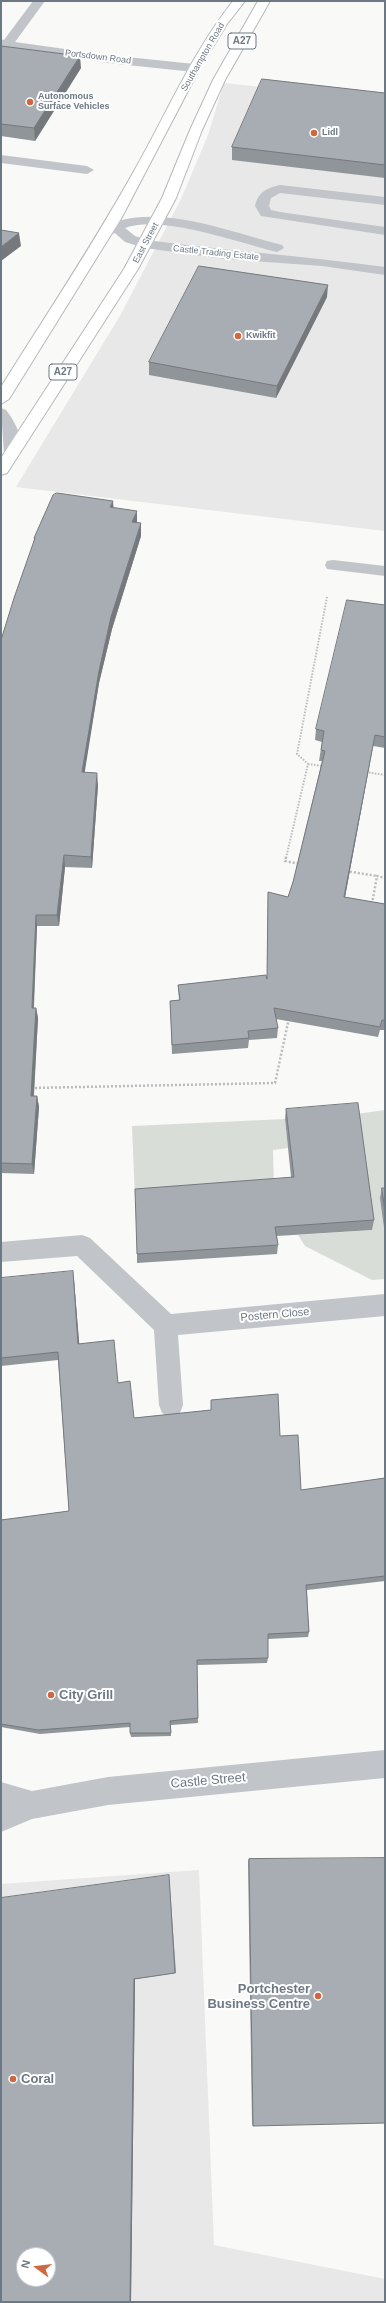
<!DOCTYPE html>
<style>
body{margin:0}
#map{position:relative;width:386px;height:2303px;overflow:hidden;background:#f9f9f7;font-family:Helvetica,sans-serif}
canvas{display:block}
.frame{position:absolute;inset:0;border:2px solid #6c7884;pointer-events:none}
.north{position:absolute;left:16px;top:2247px;width:40px;height:40px;box-sizing:border-box;background:#fff;border:1px solid #c4c9ce;border-radius:50%;rotate:285deg;font-size:11px;font-weight:700;line-height:16px;text-align:center;color:#6c7884}
.north::after{content:'';display:block;margin:auto;width:14px;height:18px;background:#cf6741;clip-path:polygon(50% 0,100% 100%,50% 72%,0 100%)}
</style>
<div id="map">
<canvas width="386" height="2303"></canvas>
<div class="frame"></div>
<div class="north">N</div>
</div>
<script>
const g = document.querySelector('canvas').getContext('2d');
g.lineJoin = 'round';
function fill(path, color) { g.fillStyle = color; g.fill(path, 'evenodd'); }
function stroke(path, color, width, dash) { g.strokeStyle = color; g.lineWidth = width; g.lineCap = dash ? 'butt' : 'round'; g.setLineDash(dash || []); g.stroke(path); }
function drawText(font, color, halo, rows, align = 'center') {
  g.font = font + ' Helvetica,sans-serif'; g.lineWidth = 4; g.setLineDash([]); g.textBaseline = 'middle'; g.strokeStyle = halo; g.fillStyle = color; for (const [text, x, y, turn = 0] of rows) {
    g.save(); g.translate(x, y); g.rotate((+turn || 0) * Math.PI / 180); g.textAlign = isNaN(turn) ? turn : align; if (halo) g.strokeText(text, 0, 0); g.fillText(text, 0, 0); g.restore();
  }
}
fill(new Path2D(`
 M224 83 385 100V531L16 487 121 314 181 199 208 135Z
 M199 1870 214 2245 385 2279V2302H1V1884ZM24 2255H48V2279H24Z`), '#e7e8e7');
fill(new Path2D(`
 M385 1110V1279L372 1280 305 1246 298 1235 372 1230 356 1114Z
 M285 1119 288 1148 273 1150 274 1188 135 1199 132 1126Z`), '#d9ddd7');
const major = new Path2D(`
 M233 1H245L227 24 200 68 122 217 9 399 1 404V387C46 315 93 245 134 171 167 113 192 53 233 1Z
 M258 1H270L225 80 202 130 176 198 138 269 9 470 7 473 1 475V458L124 269 162 198 190 130 213 80Z`);
stroke(major, '#b5b8bc', 2);
stroke(new Path2D(`
 M308 764 323 766
 M366 772 385 775
 M286 858 308 764 297 754 327 597`), '#b9bcbe', 2, [1.5, 1.5]);
stroke(new Path2D(`
 M286 857 285 861 300 864
 M346 871 377 876
 M372 904 377 876 385 878
 M31 1088 275 1083 289 1018`), '#b9bcbe', 2.5, [2, 2]);
fill(new Path2D(`
 M33 1H45L15 42 108 55 194 64 200 68 194 72 108 63 1 47V39L4 40Z
 M1 155 87 166 94 170 87 174 1 163Z
 M280 185 385 197V205L280 193 271 198 269 206 271 210 280 212 385 227V235L261 216 255 206C258 192 267 188 280 185Z
 M115 213 120 214 122 220C171 208 234 233 282 245L284 248 277 252C239 243 161 214 125 228L135 236 147 240C226 251 306 256 385 267V275L322 266 225 259 145 248 125 242 115 233 106 237 101 236 99 233 110 225 108 217Z
 M1 408 6 410C15 421 27 444 18 457H6L4 454Z
 M333 560 385 566V576L327 569 325 565 327 561Z
 M82 1235 90 1238 171 1314 385 1294V1316L178 1335 183 1405 180 1413 171 1417 162 1413 159 1405 154 1330 77 1256 1 1262V1242Z
 M385 1750V1778L108 1805 32 1819 1 1832V1782L32 1791 108 1777Z`), '#c1c4c8');
fill(major, '#fff');
fill(new Path2D(`
 M1 46 81 68 35 141 1 136Z
 M385 93V178L232 160V147Z
 M327 297 276 398 149 375V362Z
 M114 508 137 523 141 536 112 629 99 683 84 772 98 785 92 868 65 867 59 926H37L34 1008H36L38 1018 34 1096H37L39 1107 34 1174 1 1173V640L34 542V538Z
 M385 605V748L373 746 345 897 385 904V1030H380L378 1037 276 1019 278 1028 277 1038 249 1040 248 1048 172 1054 170 1001 179 1000 178 985 267 976 268 892 288 897 293 882 322 761H319L322 742 315 740 316 729Z
 M286 1109 374 1220 372 1230 277 1236 278 1245 277 1254 137 1263V1254L291 1177 285 1119Z
 M382 1188H385V1235L380 1198Z
 M1 1278 74 1280 79 1344 118 1383 134 1418 211 1410V1400L280 1436 301 1490 385 1478V1581L307 1590 309 1632 308 1637 268 1639V1658L267 1663 197 1665 198 1723 171 1725V1736L131 1737 130 1733V1727L40 1734 1 1727V1520L69 1511 58 1360 1 1366Z
 M249 1859 253 2126 252 2124 248 1861Z
 M169 1875 176 1973 135 1979 131 2302H1Z`), '#90959a');
fill(new Path2D(`
 M80 56 81 68 35 141 34 128Z
 M19 233 21 246 1 261V247Z
 M328 285 327 297 276 398 277 386Z
 M113 501 114 513 110 507Z
 M137 511V523L132 522Z
 M141 523V536L112 629 99 683 83 783 82 772 99 671 111 617Z
 M375 735 373 746 343 908 344 897Z
 M97 773 98 785 92 868 91 857Z
 M64 855 65 867 59 926 57 915Z
 M36 915 37 926 33 1019 32 1008Z
 M36 1008 38 1018 33 1106 31 1096Z
 M37 1096 39 1107 34 1174 32 1164Z
 M73 1271 74 1280 80 1352 78 1344Z
 M134 1979H135L131 2302H130Z`), '#75797d');
const building = new Path2D(`
 M1 46 80 56 34 128 1 124Z
 M262 79 385 93V165L232 147Z
 M1 230 19 233 1 247Z
 M199 266 328 285 277 386 149 362Z
 M57 493 113 501 110 507 137 511 132 522 141 523 111 617 99 671 82 772 97 773 91 857 64 855 57 915H36L32 1008H36L31 1096H37L32 1164 1 1163V640L14 598 35 538H34L53 495Z
 M347 600 385 605V737L375 735 344 897 385 904V1020H382L380 1027 274 1008 278 1028 248 1031 249 1038 172 1045 170 1001 180 1000 178 985 266 975 267 979 268 892 288 897 293 882 325 751 321 750 324 731 316 729Z
 M358 1103 374 1220 275 1227 278 1245 137 1254 135 1189 294 1177 286 1109Z
 M382 1188H385V1210Z
 M73 1271 78 1344 114 1340 118 1383 130 1381 134 1418 211 1410V1400L278 1394 280 1436 298 1435 301 1490 385 1478V1576L306 1585 309 1632 268 1634V1658L197 1660 198 1718 170 1721 171 1733H130V1723L38 1730 1 1724V1520L69 1511 58 1352 1 1358V1278Z
 M385 1858V2123L253 2126 249 1859Z
 M169 1875 175 1973 134 1979 130 2302H1V1898ZM24 2255H48V2279H24Z`);
fill(building, '#a7adb3');
stroke(building, '#75797d', 1);
for (const [x, y, r, color] of [
 [30,102,4,"#cf6741"],
 [314,133,4,"#cf6741"],
 [238,336,4,"#cf6741"],
 [51,1695,4,"#cf6741"],
 [318,1996,4,"#cf6741"],
 [13,2079,4,"#cf6741"]
]) { const dot = new Path2D(); dot.arc(x, y, r, 0, 2 * Math.PI); g.fillStyle = color; g.fill(dot); stroke(dot, '#fff', 1.5); }
drawText('9px', '#6c7884', '#fff', [
 ["Portsdown Road",98,57,7],
 ["Southampton Road",203,57,-60],
 ["East Street",146,243,-62],
 ["Castle Trading Estate",216,253,6]
]);
drawText('bold 9px', '#6c7884', '#fff', [
 ["Autonomous",38,97],
 ["Surface Vehicles",38,107],
 ["Lidl",322,133],
 ["Kwikfit",246,336]
], 'left');
for (const [x, y, w] of [
 [242,41,28],
 [63,372,28]
]) { const box = new Path2D(); box.roundRect(x - w / 2, y - 8, w, 16, 3); g.fillStyle = '#fff'; g.fill(box); stroke(box, '#6c7884', 1); }
drawText('bold 10px', '#6c7884', null, [
 ["A27",242,41],
 ["A27",63,372]
]);
drawText('11px', '#6c7884', '#fff', [
 ["Postern Close",275,1315,-5]
]);
drawText('bold 13px', '#6c7884', '#fff', [
 ["City Grill",59,1695],
 ["Portchester",310,1989,"right"],
 ["Business Centre",310,2004,"right"],
 ["Coral",21,2079]
], 'left');
drawText('13px', '#6c7884', '#fff', [
 ["Castle Street",208,1781,-5]
]);
</script>
